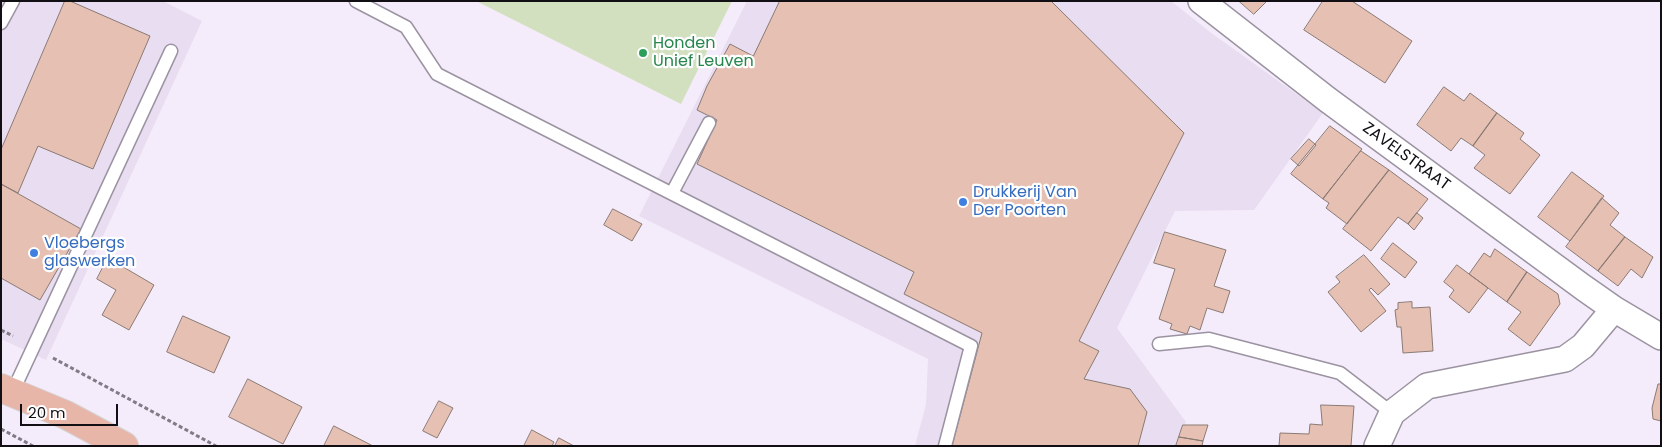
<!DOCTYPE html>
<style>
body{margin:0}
#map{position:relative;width:1662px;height:447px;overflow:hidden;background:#f5ecfb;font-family:Poppins,sans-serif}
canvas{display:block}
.frame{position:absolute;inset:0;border:2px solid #110f14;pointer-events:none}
.scale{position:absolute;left:20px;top:404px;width:98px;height:22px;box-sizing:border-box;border:2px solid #110f14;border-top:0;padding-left:6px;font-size:15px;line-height:18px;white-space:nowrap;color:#110f14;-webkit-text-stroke:4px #fff;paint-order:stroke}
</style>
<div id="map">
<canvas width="1662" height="447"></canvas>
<div class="frame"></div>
<div class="scale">20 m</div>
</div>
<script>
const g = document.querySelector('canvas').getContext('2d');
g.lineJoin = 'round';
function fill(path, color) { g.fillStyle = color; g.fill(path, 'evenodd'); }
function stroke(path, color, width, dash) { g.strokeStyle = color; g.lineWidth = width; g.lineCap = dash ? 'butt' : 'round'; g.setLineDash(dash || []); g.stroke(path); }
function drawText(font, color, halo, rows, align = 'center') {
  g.font = font + ' Poppins,sans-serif'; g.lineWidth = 4.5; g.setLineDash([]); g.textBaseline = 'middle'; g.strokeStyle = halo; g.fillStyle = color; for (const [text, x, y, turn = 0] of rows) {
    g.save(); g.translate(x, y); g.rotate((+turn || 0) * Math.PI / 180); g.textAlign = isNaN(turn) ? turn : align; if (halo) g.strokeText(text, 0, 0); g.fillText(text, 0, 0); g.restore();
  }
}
fill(new Path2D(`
 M1 1H163L202 21 46 360 1 339Z
 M747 1H1171L1210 32 1323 113 1254 210 1175 211 1117 328 1186 422 1179 446H915L926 404 928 359 639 216Z`), '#e9ddf1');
fill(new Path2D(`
 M476 1H732L681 104Z`), '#d2e0c0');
const building = new Path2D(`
 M65 1H70L150 36 93 169 38 146 18 193 1 184V150Z
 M780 1H1051L1184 133 1079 341 1099 351 1084 379 1130 389 1147 412 1138 446H952L982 333 904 294 914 272 697 164 717 120 697 110 707 86 730 44 753 56Z
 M1239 1H1267L1254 14Z
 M1323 1H1352L1412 41 1385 83 1304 30Z
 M1444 87 1464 101 1470 93 1497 113 1473 146 1461 138 1451 151 1417 125Z
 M1497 113 1524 133 1520 139 1540 155 1510 194 1474 168 1485 155 1473 146Z
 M1330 126 1362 149 1323 199 1291 174Z
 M1309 139 1316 145 1299 166 1291 159Z
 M1361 151 1389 170 1347 224 1326 208 1329 203 1323 199Z
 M1389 170 1428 199 1408 224 1398 217 1371 251 1343 229Z
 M1572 172 1604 196 1570 241 1538 217Z
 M1 184 81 229 40 300 1 278Z
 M1602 198 1619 213 1610 225 1625 237 1598 271 1566 247Z
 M613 209 642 224 632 241 604 225Z
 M1417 213 1423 218 1414 230 1408 224Z
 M1165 232 1226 250 1214 286 1230 291 1223 313 1207 308 1200 330 1190 326 1187 334 1170 329 1172 324 1159 319 1175 269 1154 263Z
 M1625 237 1653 257 1642 278 1631 269 1618 286 1598 271Z
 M1393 243 1417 262 1405 278 1381 259Z
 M1495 249 1527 272 1507 302 1469 274 1484 253 1490 257Z
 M1364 255 1390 284 1378 295 1371 288 1369 290 1386 311 1361 332 1328 292 1340 282 1336 277Z
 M108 258 154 285 129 330 102 315 116 290 97 279Z
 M1457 265 1488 288 1469 313 1449 297 1454 290 1444 282Z
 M1527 272 1558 294 1560 304 1530 346 1508 329 1521 312 1507 302Z
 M1412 302V308L1430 307 1433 351 1403 353 1401 327H1397L1395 310 1398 309V303Z
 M183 316 230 337 214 373 167 352Z
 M248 379 302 407 283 444 229 417Z
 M1661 380V421L1653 419 1652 408 1658 384H1660Z
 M439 401 453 408 437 438 423 431Z
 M1321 405 1354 406 1351 446H1279L1280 433 1309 434 1310 424 1322 425Z
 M1183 425H1208L1203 441 1179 437Z
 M334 426 373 446H324Z
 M532 430 554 442 552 446H524Z
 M1179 437 1203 441 1202 446H1176Z
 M559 438 574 446H555Z`);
fill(building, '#e6c0b2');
stroke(building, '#8a7a74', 1);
const lane = new Path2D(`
 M356 1 406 27 437 74 971 346 945 446
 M1 23 13 1
 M672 193 709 123
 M1159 344 1209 339 1340 373 1392 413
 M12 393 171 51`);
const street = new Path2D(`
 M1201 1 1328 100 1584 288 1614 309 1661 337
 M1377 446 1392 413 1427 386 1565 359 1583 346 1614 309`);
const primary = new Path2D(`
 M1 388 66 415 124 446`);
stroke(lane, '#9b93a1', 15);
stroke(street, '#9b93a1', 28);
stroke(primary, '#d4d4d5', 30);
stroke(new Path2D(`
 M1 330 13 336
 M53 358 216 446
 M1 429 33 446`), '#807b85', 3, [4, 2.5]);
stroke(lane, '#fff', 12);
stroke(street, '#fff', 25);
stroke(primary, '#e8b6a9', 28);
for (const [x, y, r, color] of [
 [643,53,5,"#2e9e5b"],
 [963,202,5,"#3f7fe0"],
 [34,253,5,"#3f7fe0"]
]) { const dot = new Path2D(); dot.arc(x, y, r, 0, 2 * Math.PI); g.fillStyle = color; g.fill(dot); stroke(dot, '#fff', 2); }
drawText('16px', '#27864d', '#fff', [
 ["Honden",653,44],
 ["Unief Leuven",653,62]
], 'left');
drawText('16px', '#110f14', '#fff', [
 ["ZAVELSTRAAT",1406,157,36]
]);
drawText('16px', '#366cbe', '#fff', [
 ["Drukkerij Van",973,193],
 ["Der Poorten",973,211],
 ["Vloebergs",44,244],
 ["glaswerken",44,262]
], 'left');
</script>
